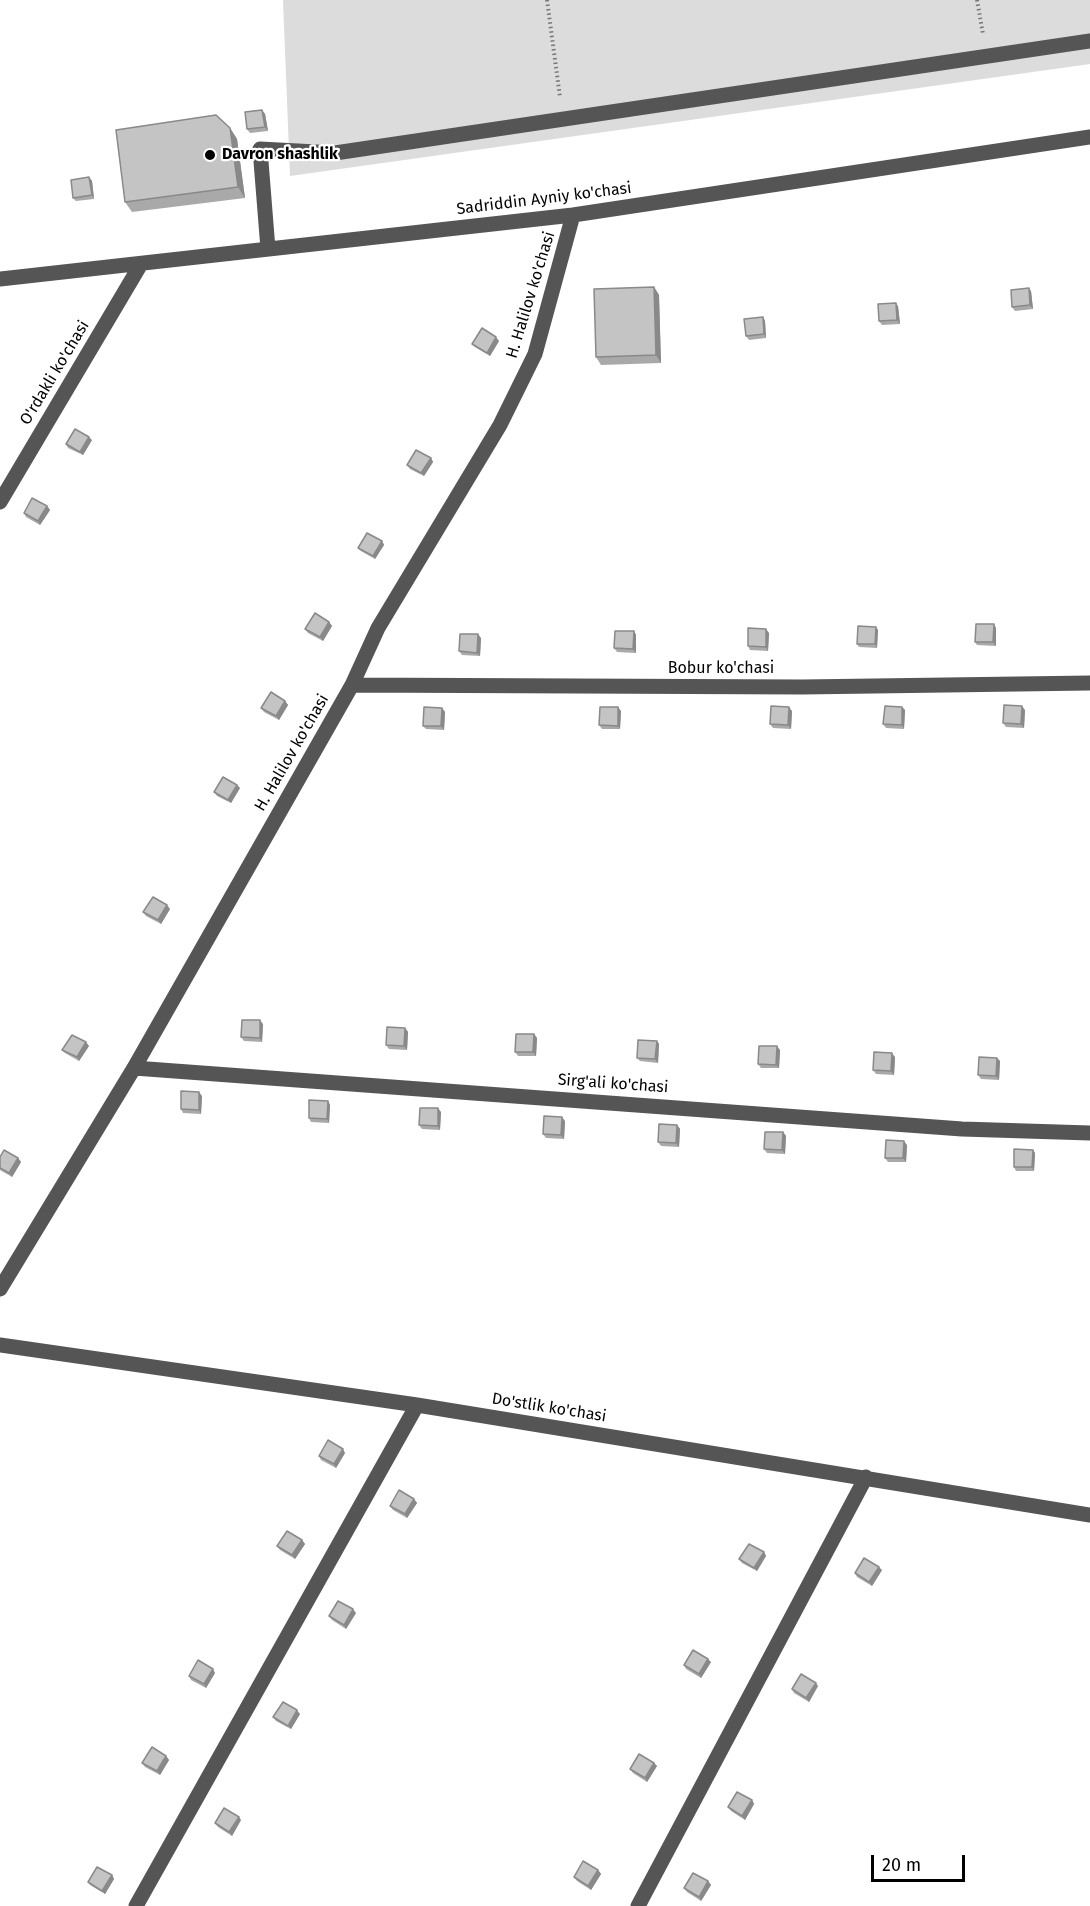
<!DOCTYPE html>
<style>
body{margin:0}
#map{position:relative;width:1090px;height:1906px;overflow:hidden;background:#fff;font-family:"Fira Sans",sans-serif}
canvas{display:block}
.scale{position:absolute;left:871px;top:1855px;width:94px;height:27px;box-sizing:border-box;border:3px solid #000;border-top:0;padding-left:8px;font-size:18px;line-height:21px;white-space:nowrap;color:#000;-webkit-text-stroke:4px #fff;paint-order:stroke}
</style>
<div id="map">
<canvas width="1090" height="1906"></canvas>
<div class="scale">20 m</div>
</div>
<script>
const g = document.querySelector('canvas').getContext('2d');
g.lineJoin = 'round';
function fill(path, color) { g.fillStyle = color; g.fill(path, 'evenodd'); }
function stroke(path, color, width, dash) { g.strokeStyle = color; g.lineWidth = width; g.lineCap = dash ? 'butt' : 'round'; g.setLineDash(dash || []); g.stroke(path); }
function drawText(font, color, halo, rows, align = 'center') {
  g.font = font + ' "Fira Sans",sans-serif'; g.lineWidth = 4.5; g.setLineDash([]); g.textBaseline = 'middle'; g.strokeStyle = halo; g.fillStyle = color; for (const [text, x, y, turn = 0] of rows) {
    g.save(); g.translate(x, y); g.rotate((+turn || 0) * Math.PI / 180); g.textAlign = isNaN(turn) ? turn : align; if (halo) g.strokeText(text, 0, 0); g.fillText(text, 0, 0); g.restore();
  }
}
fill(new Path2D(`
 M283 0H1090V64L290 176Z`), '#dcdcdc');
stroke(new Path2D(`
 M547 0 560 97
 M977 0 983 34`), '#777', 4, [1.5, 3]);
stroke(new Path2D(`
 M268 249 260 149 335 153 1090 41
 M0 279 573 215 1090 137
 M0 502 141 264
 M352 685 802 687 1090 683
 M134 1068 962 1129 1090 1133
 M0 1289 134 1068 352 685 378 628 500 425 535 354 573 215
 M0 1345 417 1405 1090 1515
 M136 1906 417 1405
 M638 1906 866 1477`), '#555', 15);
fill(new Path2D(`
 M262 110 265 114 268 131 250 133 247 129Z
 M230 128 237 139 245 198 132 212 125 202Z
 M89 177 92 181 94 199 76 201 73 198Z
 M654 287 659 295 661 363 601 365 596 357Z
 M1031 291 1033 309 1015 311 1012 307Z
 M898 306 900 324 882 325 879 321Z
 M763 317 765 321 766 338 749 340 746 336Z
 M499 341 490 356 475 347 472 344Z
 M92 440 83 455 68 448 66 444Z
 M431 458 433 462 424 476 410 469 407 465Z
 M47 506 50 510 40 525 26 517 24 513Z
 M382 541 384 545 375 559 361 551 358 548Z
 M329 622 332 626 323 641 308 633 305 629Z
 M996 628V646L977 645 975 642Z
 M878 630 877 648 859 647 857 644Z
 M634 631 636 635V653L617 652 614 648Z
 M769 633 768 651 750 650 748 646Z
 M481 638 480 656 462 655 459 651Z
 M285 701 288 705 279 720 264 712 261 708Z
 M902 707 905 710 904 729 886 728 883 724Z
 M442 708 445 712 444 730 426 729 423 726Z
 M1025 710 1024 728 1006 727 1003 723Z
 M621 711 620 729H602L599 725Z
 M792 711 791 729 773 728 770 724Z
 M237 785 240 788 231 803 217 796 214 792Z
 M170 909 161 924 146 916 143 912Z
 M263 1024 262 1042 244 1041 241 1037Z
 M405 1028 408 1032 407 1050 389 1049 386 1045Z
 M534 1034 537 1038 536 1056H518L515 1052Z
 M657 1041 659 1044 658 1063 640 1061 637 1058Z
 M89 1046 79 1061 65 1053 62 1050Z
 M780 1050 779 1068H761L758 1064Z
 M895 1057 894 1075 876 1074 873 1070Z
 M997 1058 1000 1061 999 1080 981 1079 978 1075Z
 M202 1096 201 1114 183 1113 181 1109Z
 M328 1101 330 1105 329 1123 311 1122 309 1118Z
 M441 1112 440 1130 422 1129 419 1125Z
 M565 1121 564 1139 546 1138 543 1134Z
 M677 1125 680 1129 679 1147 661 1146 658 1142Z
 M783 1132 786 1136 785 1154 767 1153 764 1149Z
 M907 1145 906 1162H888L885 1158Z
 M1033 1150 1035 1153 1034 1171H1016L1014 1167Z
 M0 1157 18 1158 21 1162 12 1177 0 1170Z
 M345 1453 336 1468 321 1460 319 1456Z
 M414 1499 417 1503 407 1518 393 1510 390 1506Z
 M302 1540 305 1544 295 1559 280 1550 277 1546Z
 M764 1552 766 1556 757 1571 742 1563 739 1559Z
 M882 1570 872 1586 857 1577 855 1573Z
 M356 1613 346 1629 332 1620 329 1616Z
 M711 1662 701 1678 686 1669 684 1665Z
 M215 1673 206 1688 191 1680 189 1676Z
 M818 1686 809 1702 794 1693 792 1689Z
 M300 1714 291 1729 276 1721 273 1717Z
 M166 1756 169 1760 160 1775 145 1767 142 1763Z
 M654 1763 657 1766 647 1782 633 1773 630 1769Z
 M752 1800 754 1804 745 1820 731 1811 728 1807Z
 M241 1820 232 1836 218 1827 215 1823Z
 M598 1870 601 1874 591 1890 577 1881 574 1877Z
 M112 1875 114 1879 105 1894 90 1885 88 1882Z
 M708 1881 711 1885 701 1901 687 1892 684 1888Z`), '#a9a9a9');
fill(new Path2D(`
 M262 110 265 114 268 131 265 127Z
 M230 128 237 139 245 198 238 187Z
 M89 177 92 181 94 199 92 195Z
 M654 287 659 295 661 363 656 355Z
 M1029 288 1031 291 1033 309 1030 305Z
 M896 303 898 306 900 324 897 320Z
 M763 317 765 321 766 338 764 334Z
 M496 337 499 341 490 356 487 353Z
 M89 437 92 440 83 455 80 452Z
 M431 458 433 462 424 476 421 473Z
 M47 506 50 510 40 525 38 521Z
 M382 541 384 545 375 559 373 556Z
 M329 622 332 626 323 641 320 637Z
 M994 624 996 628V646L993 642Z
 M876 627 878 630 877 648 875 644Z
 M766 629 769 633 768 651 766 647Z
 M634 631 636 635V653L633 649Z
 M478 634 481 638 480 656 477 653Z
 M285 701 288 705 279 720 276 716Z
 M1022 706 1025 710 1024 728 1021 724Z
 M618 707 621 711 620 729 618 726Z
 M789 707 792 711 791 729 788 725Z
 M902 707 905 710 904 729 902 725Z
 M442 708 445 712 444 730 441 726Z
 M237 785 240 788 231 803 228 800Z
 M167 905 170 909 161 924 158 920Z
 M260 1020 263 1024 262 1042 260 1038Z
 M405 1028 408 1032 407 1050 404 1046Z
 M534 1034 537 1038 536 1056 533 1052Z
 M657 1041 659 1044 658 1063 655 1059Z
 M86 1042 89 1046 79 1061 77 1057Z
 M777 1046 780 1050 779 1068 776 1065Z
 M892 1053 895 1057 894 1075 891 1071Z
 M997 1058 1000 1061 999 1080 996 1076Z
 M199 1092 202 1096 201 1114 199 1110Z
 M328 1101 330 1105 329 1123 327 1119Z
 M438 1108 441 1112 440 1130 438 1126Z
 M562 1117 565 1121 564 1139 561 1135Z
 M677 1125 680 1129 679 1147 676 1143Z
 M783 1132 786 1136 785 1154 782 1150Z
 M904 1141 907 1145 906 1162 903 1158Z
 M1033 1150 1035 1153 1034 1171 1032 1167Z
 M18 1158 21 1162 12 1177 9 1173Z
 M343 1449 345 1453 336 1468 334 1464Z
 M414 1499 417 1503 407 1518 405 1514Z
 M302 1540 305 1544 295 1559 292 1555Z
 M764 1552 766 1556 757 1571 754 1568Z
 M879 1567 882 1570 872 1586 869 1582Z
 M353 1609 356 1613 346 1629 344 1625Z
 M708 1659 711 1662 701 1678 699 1674Z
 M213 1669 215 1673 206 1688 204 1684Z
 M816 1683 818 1686 809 1702 806 1698Z
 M297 1710 300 1714 291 1729 288 1726Z
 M166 1756 169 1760 160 1775 157 1771Z
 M654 1763 657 1766 647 1782 645 1778Z
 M752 1800 754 1804 745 1820 742 1816Z
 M239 1817 241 1820 232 1836 229 1832Z
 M598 1870 601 1874 591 1890 588 1886Z
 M112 1875 114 1879 105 1894 102 1891Z
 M708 1881 711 1885 701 1901 699 1897Z`), '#898989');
const building = new Path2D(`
 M262 110 265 127 247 129 245 112Z
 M216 115 230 128 238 187 125 202 116 130Z
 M89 177 92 195 73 198 71 180Z
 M654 287 656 355 596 357 594 289Z
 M1029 288 1030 305 1012 307 1011 290Z
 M896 303 897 320 879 321 878 304Z
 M763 317 764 334 746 336 744 319Z
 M482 328 496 337 487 353 472 344Z
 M75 429 89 437 80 452 66 444Z
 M416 450 431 458 421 473 407 465Z
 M32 498 47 506 38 521 24 513Z
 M367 533 382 541 373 556 358 548Z
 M315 613 329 622 320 637 305 629Z
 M976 624H994L993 642H975Z
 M858 626 876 627 875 644H857Z
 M748 628 766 629V647L748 646Z
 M615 631H634L633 649 614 648Z
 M460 634H478L477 653 459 651Z
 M271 692 285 701 276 716 261 708Z
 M1004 705 1022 706 1021 724 1003 723Z
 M771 706 789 707 788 725 770 724Z
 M885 706 902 707V725L883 724Z
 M424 707 442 708 441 726H423Z
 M600 707H618V726L599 725Z
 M223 777 237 785 228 800 214 792Z
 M153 897 167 905 158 920 143 912Z
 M242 1020H260V1038L241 1037Z
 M387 1027 405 1028 404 1046 386 1045Z
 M516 1034H534L533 1052H515Z
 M72 1035 86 1042 77 1057 62 1050Z
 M638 1040 657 1041 655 1059 637 1058Z
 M759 1046H777L776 1065 758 1064Z
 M874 1052 892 1053 891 1071 873 1070Z
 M979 1057 997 1058 996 1076 978 1075Z
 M181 1091 199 1092V1110L181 1109Z
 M309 1100 328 1101 327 1119 309 1118Z
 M420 1108H438V1126L419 1125Z
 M544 1116 562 1117 561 1135 543 1134Z
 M659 1124 677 1125 676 1143 658 1142Z
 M765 1132H783L782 1150 764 1149Z
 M886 1140 904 1141 903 1158H885Z
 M1014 1149 1033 1150 1032 1167H1014Z
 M4 1150 18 1158 9 1173 0 1168V1157Z
 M328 1440 343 1449 334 1464 319 1456Z
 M399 1490 414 1499 405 1514 390 1506Z
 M287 1531 302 1540 292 1555 277 1546Z
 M749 1544 764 1552 754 1568 739 1559Z
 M864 1558 879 1567 869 1582 855 1573Z
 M338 1601 353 1609 344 1625 329 1616Z
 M693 1650 708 1659 699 1674 684 1665Z
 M198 1660 213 1669 204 1684 189 1676Z
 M801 1674 816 1683 806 1698 792 1689Z
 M283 1702 297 1710 288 1726 273 1717Z
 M152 1747 166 1756 157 1771 142 1763Z
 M639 1754 654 1763 645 1778 630 1769Z
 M737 1792 752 1800 742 1816 728 1807Z
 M224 1808 239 1817 229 1832 215 1823Z
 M583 1861 598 1870 588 1886 574 1877Z
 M97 1867 112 1875 102 1891 88 1882Z
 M693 1873 708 1881 699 1897 684 1888Z`);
fill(building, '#c4c4c4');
stroke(building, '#898989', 1.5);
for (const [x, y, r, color] of [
 [210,155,6,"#000"]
]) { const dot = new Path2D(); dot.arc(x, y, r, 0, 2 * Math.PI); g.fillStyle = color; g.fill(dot); stroke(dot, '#fff', 2); }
drawText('bold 16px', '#000', '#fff', [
 ["Davron shashlik",222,155]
], 'left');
drawText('16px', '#000', '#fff', [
 ["Sadriddin Ayniy ko'chasi",544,199,-7],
 ["H. Halilov ko'chasi",531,295,-73],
 ["O'rdakli ko'chasi",55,373,-59],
 ["Bobur ko'chasi",721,669],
 ["H. Halilov ko'chasi",292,753,-60],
 ["Sirg'ali ko'chasi",613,1084,4],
 ["Do'stlik ko'chasi",549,1408,9]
]);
</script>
